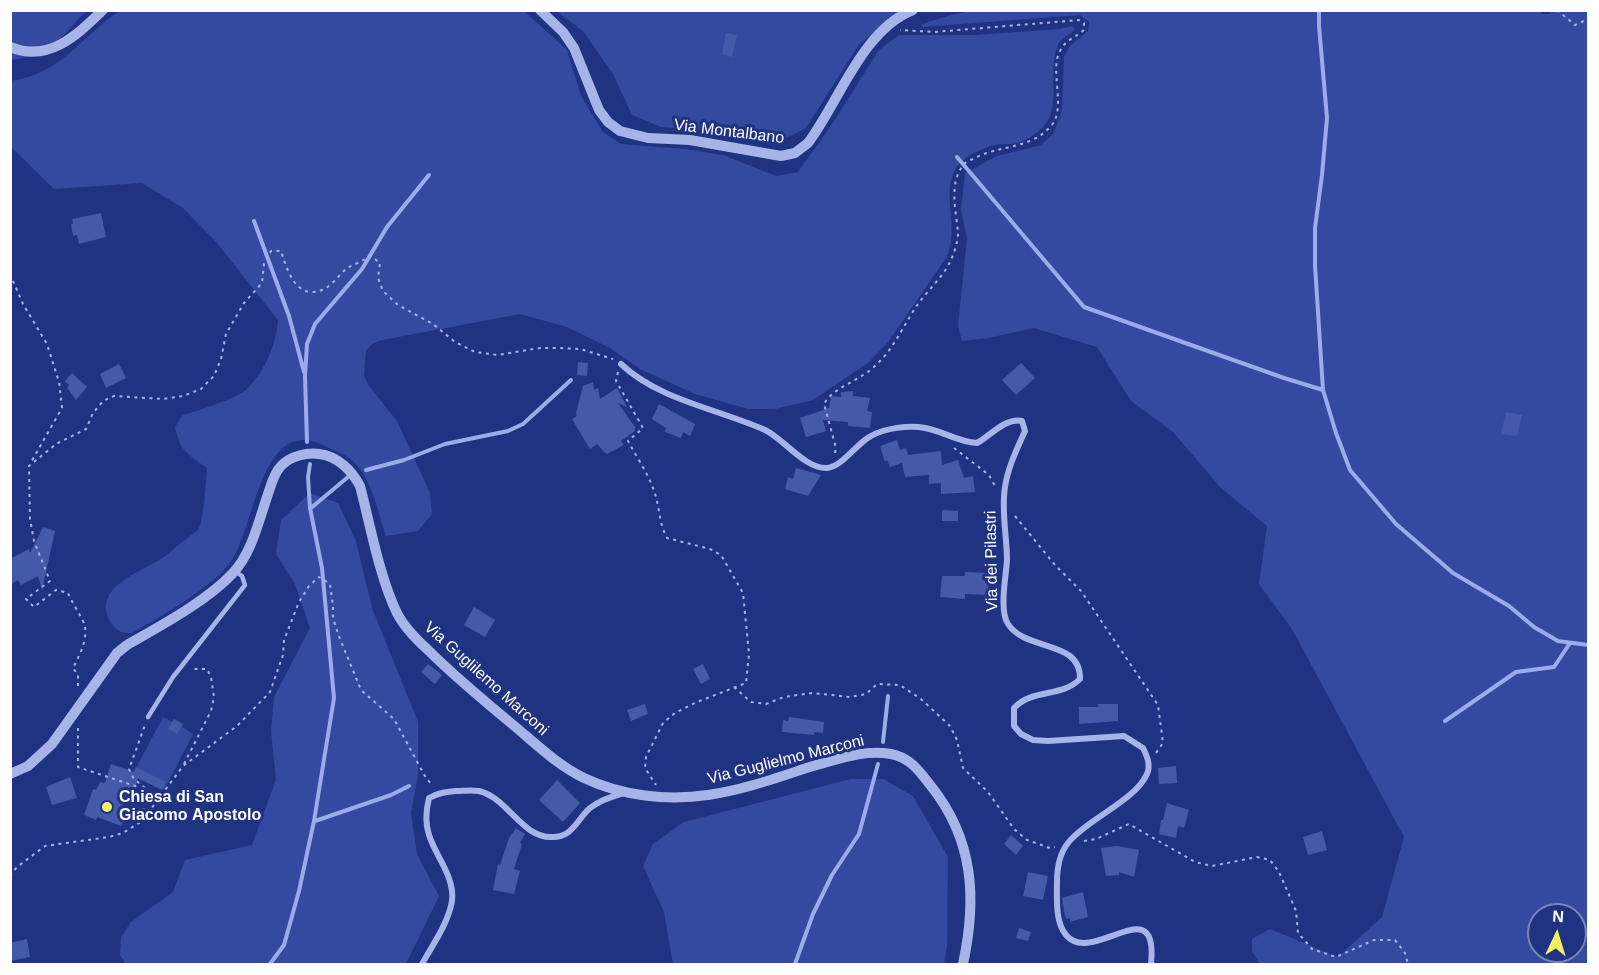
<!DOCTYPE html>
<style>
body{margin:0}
#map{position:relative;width:1599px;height:975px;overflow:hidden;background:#203382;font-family:Arial,sans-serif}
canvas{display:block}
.frame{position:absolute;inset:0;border:12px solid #fff;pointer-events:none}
.north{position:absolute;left:1527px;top:903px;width:60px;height:60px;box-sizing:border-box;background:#203382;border:2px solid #7985b4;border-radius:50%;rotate:4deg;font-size:16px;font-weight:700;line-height:24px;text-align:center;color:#fff}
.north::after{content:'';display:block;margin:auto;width:21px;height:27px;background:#f5ef67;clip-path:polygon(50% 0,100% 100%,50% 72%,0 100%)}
</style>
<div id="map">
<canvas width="1599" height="975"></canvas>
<div class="frame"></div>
<div class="north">N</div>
</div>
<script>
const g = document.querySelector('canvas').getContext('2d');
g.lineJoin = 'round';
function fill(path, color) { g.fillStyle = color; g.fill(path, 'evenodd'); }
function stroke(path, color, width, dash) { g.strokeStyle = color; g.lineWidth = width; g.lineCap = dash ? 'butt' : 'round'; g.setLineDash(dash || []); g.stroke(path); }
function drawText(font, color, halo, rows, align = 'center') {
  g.font = font + ' Arial,sans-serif'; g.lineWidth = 6; g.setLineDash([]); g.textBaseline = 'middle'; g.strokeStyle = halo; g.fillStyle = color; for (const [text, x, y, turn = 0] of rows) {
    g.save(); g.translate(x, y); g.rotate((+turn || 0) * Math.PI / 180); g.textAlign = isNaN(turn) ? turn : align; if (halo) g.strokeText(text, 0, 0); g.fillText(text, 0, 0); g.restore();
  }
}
fill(new Path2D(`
 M121 10 524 11 567 50 581 96 603 132 621 144 685 149 723 155 776 176 798 172 830 127 879 50 899 35H976L1060 29 1072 26 1075 29C1069 36 1061 37 1057 48 1047 73 1063 107 1042 128 1037 133 1026 140 1019 143 1010 145 1000 143 991 146 978 150 960 159 954 172 942 198 960 230 946 258L888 342 868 363 813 400 775 409H748L695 394 640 369 610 348 567 327 520 314 382 340 372 344 366 351 364 376 369 386 397 421 430 493 432 514 418 531 386 536C378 513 371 473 349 458 342 453 333 450 325 446 257 411 256 538 226 568 202 593 162 616 132 633 123 634 117 631 112 624 88 588 142 572 164 557 172 551 180 543 189 537 192 534 198 531 199 528 204 519 206 480 207 468 188 454 180 452 175 427L183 415C197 411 239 398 248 388 266 369 276 344 278 320L217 243 183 208 142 183 54 189 11 147V81C62 74 81 36 121 10Z
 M975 10H1538L1542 14H1551L1552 11H1588V964H1260L1252 951V939L1270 929 1338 957 1382 917 1404 837 1292 629 1259 584 1267 526 1221 488 1173 432 1131 401 1097 347 1034 328 988 338 962 341 958 326 967 238 961 210 965 173 997 156 1041 145 1054 133 1062 110 1064 56 1070 46 1088 31 1089 22 1080 15 921 27 923 24 950 15ZM1539 915H1575V951H1539Z
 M10 11H88C78 17 71 28 62 37 47 48 29 59 11 60Z
 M556 11H907L889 18 858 46 806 128 786 138 776 142 719 131 661 127 632 115 613 74 583 31Z
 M310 493 338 503 356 541 372 608 418 722V775L411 813 417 854 439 896 406 964H126L120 955 121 937 131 922 173 892 185 860 252 845 276 780 271 731 274 697 310 628 295 584 276 554 281 520Z
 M163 717 172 722 174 719 183 724 182 727 193 734 164 790 132 776Z
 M851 779H883L913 796 948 857 947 946 944 964H673L664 912 643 866 653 844 684 822Z`), '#344aa0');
stroke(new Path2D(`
 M1319 10V26L1327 118 1322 175 1315 228V265L1323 390 1336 433 1350 470 1396 524 1453 573 1509 606 1534 627 1558 641 1588 645
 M957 157 1084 307 1284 378 1323 390
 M254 221 289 316 304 372
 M307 442 305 376 307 344 315 324 362 269 387 227 429 175
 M366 470 404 460 445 444 508 431 523 424 571 380
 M311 508 348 477
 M1445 721 1516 672 1554 667 1570 643
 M883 742 888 696
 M315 821 391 795 409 786
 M270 964 284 945 299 891 314 821 334 698 322 568 310 508 308 477 310 464
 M795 964 813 914 832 875 859 834 878 764`), '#9aacea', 4);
fill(new Path2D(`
 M726 33 737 35 732 57 722 54Z
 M101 213 106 237 79 244 77 235 73 236 71 224H73L72 219Z
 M578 362 588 363 587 376 577 375Z
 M1021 363 1035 378 1016 395 1002 380Z
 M119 364 126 378 106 388 100 374Z
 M72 373 87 387 76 400 67 388 69 385 65 381Z
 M593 382 594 390 598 388 600 399 617 388 627 407 618 403 635 427V431L621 441 624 445 607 454 604 452 597 444 590 449 572 419 577 416 576 413 583 386Z
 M853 391V396L870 398 867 411 872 412 870 428 848 426V422L823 420 826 431 806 437 800 418 829 408 831 396 841 397V392Z
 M659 404 695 424 690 436 683 432 681 438 665 432 666 428 652 419Z
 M1506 412 1522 415 1517 436 1501 434Z
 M897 440 900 450 906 448 908 455 941 451 942 465 958 460 964 478 973 476 975 492 941 494V483L929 484V475L905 477 902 463 890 467 887 460 885 462 880 446Z
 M796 468 821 475 808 496 785 489 788 477 793 479Z
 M942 510 958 511V521H942Z
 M43 527 55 531 42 590 38 576 21 585 18 580 10 585V559L29 549 30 553Z
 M965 572 989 573 988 595 965 594V599L940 597 942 576H965Z
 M474 607 495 620 485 637 464 625Z
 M428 664 442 675 435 684 421 672Z
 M703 664 710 679 701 684 693 669Z
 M645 704 648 714 631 721 627 710Z
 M1098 704H1118V721L1079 724V707H1098Z
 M789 717 824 722 823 733 814 732V735L782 732 783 720 788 721Z
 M174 719 183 724 177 734 168 729Z
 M111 764 134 772 136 767 166 782 162 790 138 778 121 826 97 817 96 820 84 815 93 789 96 790 100 782 105 783Z
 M1176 766 1177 783 1159 784 1158 768Z
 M70 777 77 798 52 805 46 787Z
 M557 780 580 803 563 822 539 800Z
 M1167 803 1189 810 1184 828 1178 826 1176 838 1159 834 1161 820H1163Z
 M516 828 525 834 520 843 522 844 514 869 520 871 514 894 493 890 498 864 500 865 509 838Z
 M1322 831 1327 850 1308 855 1303 837Z
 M1011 835 1023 846 1016 855 1004 844Z
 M1117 846 1139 850 1134 877 1119 872V875L1106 876 1101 848Z
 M1028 872 1048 876 1043 900 1023 896Z
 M1083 892 1088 917 1070 922V918L1067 919 1065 916 1062 898Z
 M1019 928 1031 932 1028 941 1016 938Z
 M27 939 30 957 10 961V943Z`), '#4559a9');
stroke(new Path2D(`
 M1557 10 1575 25 1588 19
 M10 274 23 304 47 344 59 382 62 408 30 464
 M618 372 616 381 643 428 628 441C636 456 647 472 653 488 660 505 658 521 667 538L710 549 721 555 743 593 749 654 746 683 697 702 675 713 663 723 646 757 645 768 656 785
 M954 448 989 475 995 486
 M835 453 836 448 824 404C834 386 861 381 877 364 895 347 904 324 918 304 929 289 943 277 951 260 954 253 958 242 958 234 957 212 947 183 965 163 967 161 974 159 977 157 1001 145 1031 149 1051 126 1067 108 1049 71 1060 51 1065 40 1075 38 1084 30V23L1079 20 934 32 900 30
 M1015 516 1055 565 1081 591 1158 705 1163 743 1156 753
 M78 686V675L73 668C79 656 87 642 85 627 83 618 72 603 68 593L56 590 34 607 26 599 50 581 34 541 30 519 29 466 56 444 86 429 93 413 103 401 114 396 163 399 183 396 201 389 214 376 221 359 226 334 244 303 262 283 264 264 271 251H281C287 269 295 300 322 290 332 286 338 276 346 269 350 266 365 260 371 256L380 263 378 278 383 291 398 305 433 324 455 342 475 352 498 355 540 348H559L580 349 613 359
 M734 687 751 702 766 704 784 697 812 693 850 697 866 694 877 684 900 685 921 699 950 726 957 740 963 768 988 792 1014 829 1027 840 1050 848 1055 847
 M78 728V767L147 790
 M184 764 211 711 214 697 211 677 207 669H190
 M145 788 134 779 129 769 145 725
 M142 819 147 790
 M1084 841 1096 839 1129 824 1195 862 1212 866 1257 857 1270 860 1279 872 1296 911 1298 933 1312 949 1336 957 1374 940H1395L1405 953 1408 964
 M10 876 17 867 45 846 109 837 123 833 142 821 183 766 237 726 270 692 283 655 284 640 299 602 309 586 319 577 330 584 333 606V618L338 634 361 690 394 719 426 778 433 786`), '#a7b4e8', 2, [3, 4.5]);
stroke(new Path2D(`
 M148 717 173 677 245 585 242 576 236 572`), '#a7b4e8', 4.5);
stroke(new Path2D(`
 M621 364C659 400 718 409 765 430 784 439 805 469 827 468 842 467 857 443 871 436 885 428 909 425 925 428 943 431 958 442 977 443 990 436 1006 417 1022 421L1025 431C1017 449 1008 467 1005 487 1001 511 1007 536 1007 560 1006 577 999 610 1008 624 1026 652 1081 639 1080 679 1061 698 1033 688 1014 708V726L1021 734 1033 740 1048 741 1124 736 1143 748C1147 756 1151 765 1147 774 1135 801 1087 819 1068 843 1060 853 1057 869 1057 882 1057 898 1055 922 1066 935 1092 967 1159 887 1151 964
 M422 964C433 944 448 924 452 901 455 877 436 857 429 835 425 823 426 810 429 798 438 793 445 792 456 791 463 791 471 790 479 791 508 798 521 837 551 837 573 838 577 819 590 808 600 800 613 796 624 793`), '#a7b4e8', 6);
stroke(new Path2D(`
 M540 10 563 32 574 48 599 110 608 122 620 131 648 138 690 140 781 156 795 153 808 143C839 102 862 30 913 10
 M10 47C49 63 77 35 103 10
 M10 774 28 766 52 744 117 653 127 645C160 626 207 601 233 573 252 553 259 520 268 494 271 485 274 473 281 466 290 456 308 452 319 454 338 456 352 471 360 486 370 524 380 579 397 613 404 627 416 639 427 649 454 676 483 700 512 724 535 743 557 765 584 778 622 796 667 801 708 795 744 790 779 777 813 766 839 759 864 749 891 754 911 758 919 771 931 786 974 840 977 899 963 964`), '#a7b4e8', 10);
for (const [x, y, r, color] of [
 [107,807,6,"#f5ef67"]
]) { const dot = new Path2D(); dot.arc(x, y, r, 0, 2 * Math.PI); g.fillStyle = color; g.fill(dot); stroke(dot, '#203382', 2); }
drawText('16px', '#fff', '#203382', [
 ["Via Montalbano",729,132,7],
 ["Via dei Pilastri",992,561,-91],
 ["Via Guglilemo Marconi",486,679,42],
 ["Via Guglielmo Marconi",786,760,-14]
]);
drawText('bold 16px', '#fff', '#203382', [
 ["Chiesa di San",119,798],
 ["Giacomo Apostolo",119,816]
], 'left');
</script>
